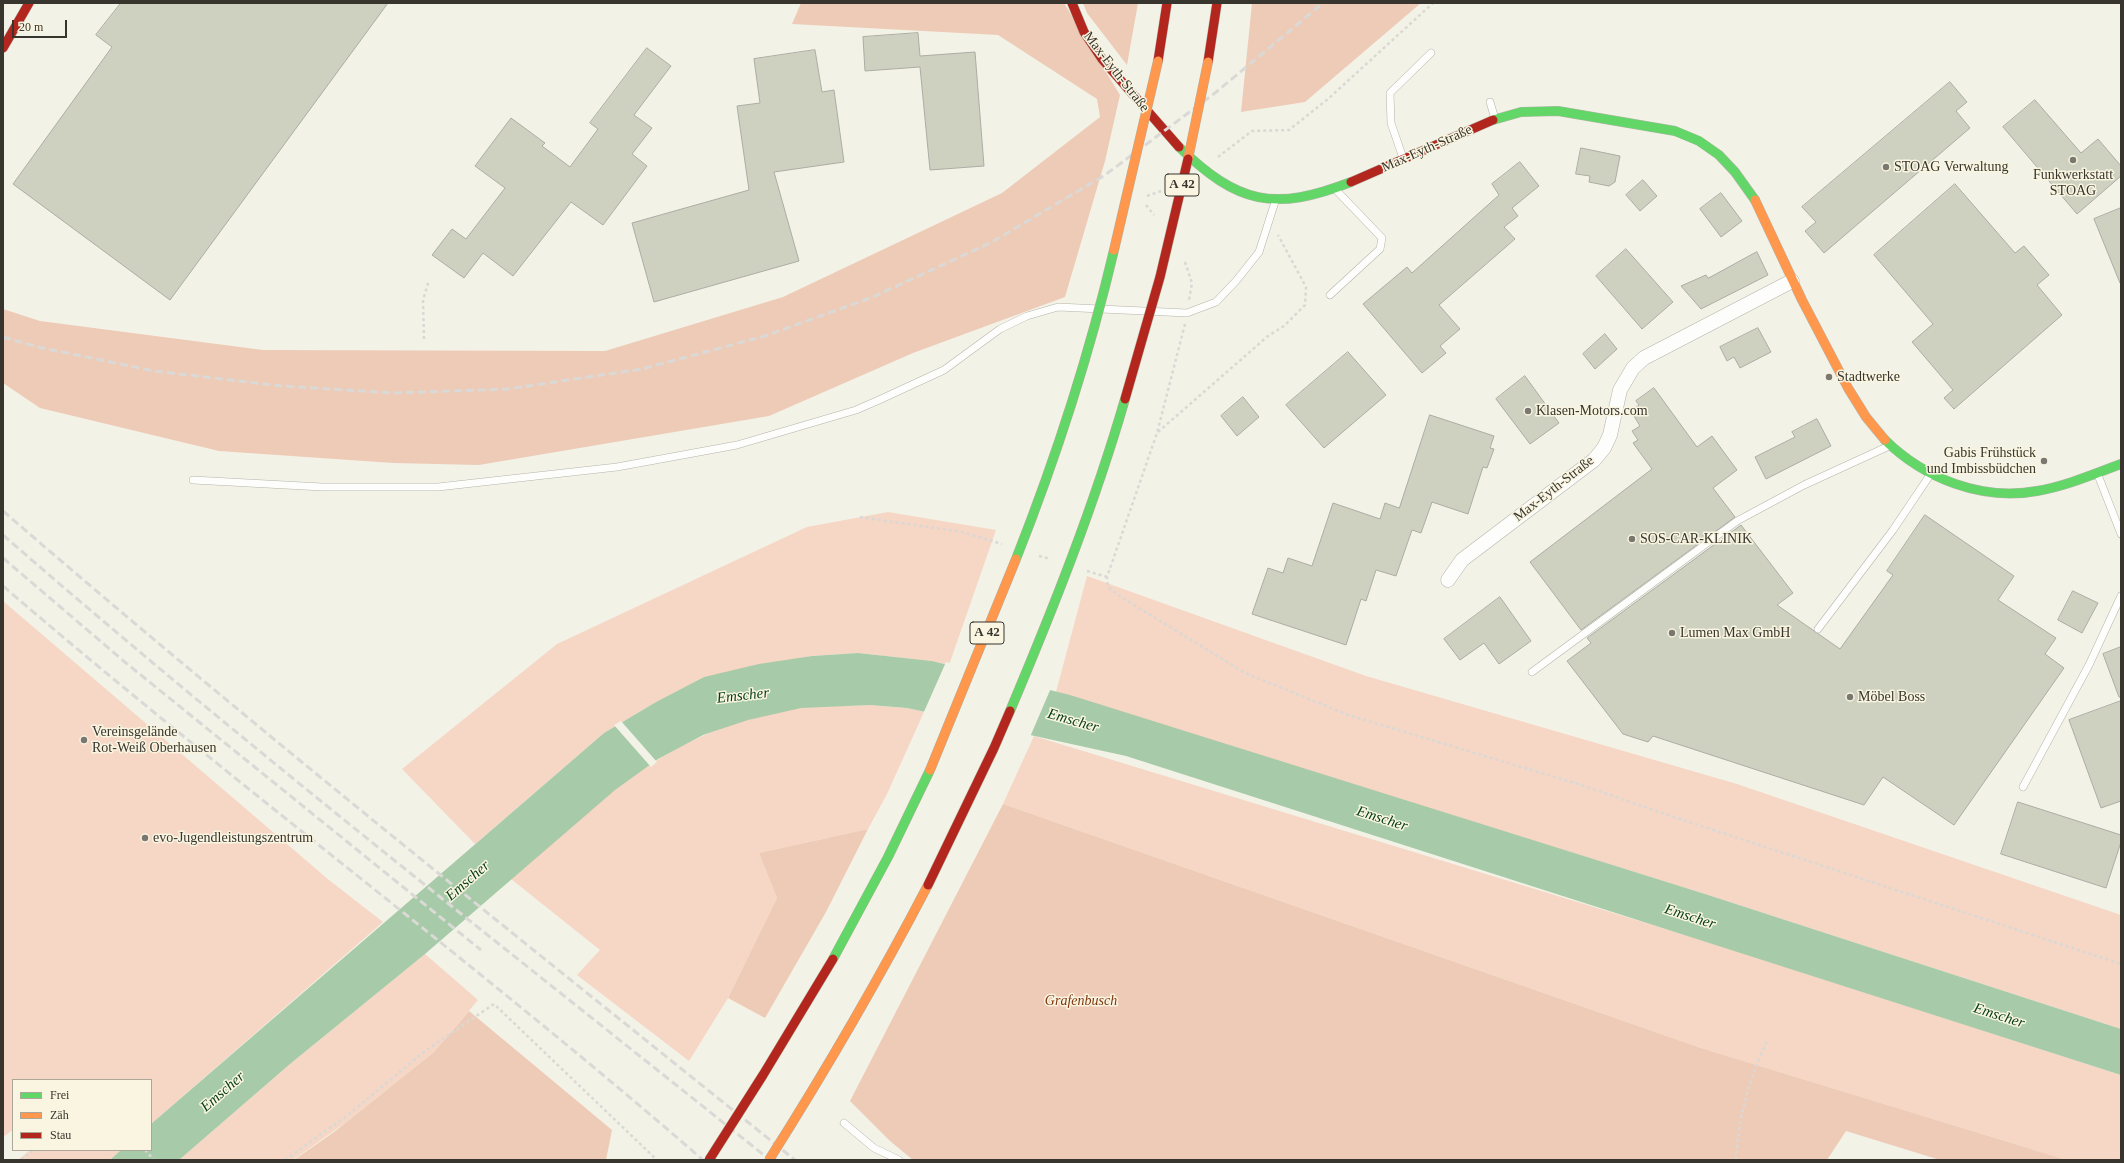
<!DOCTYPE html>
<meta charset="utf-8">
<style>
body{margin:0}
#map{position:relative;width:2124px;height:1163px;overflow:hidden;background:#f3f2e7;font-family:Georgia,serif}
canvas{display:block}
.frame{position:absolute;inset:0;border:4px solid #37352e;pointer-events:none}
.legend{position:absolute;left:12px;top:1079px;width:140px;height:72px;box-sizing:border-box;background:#f9f5e1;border:1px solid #aba899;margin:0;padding:5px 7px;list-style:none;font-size:12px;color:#37352e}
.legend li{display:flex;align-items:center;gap:8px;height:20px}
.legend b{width:20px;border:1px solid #aba899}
.scale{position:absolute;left:12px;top:20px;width:55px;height:18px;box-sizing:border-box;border:2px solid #37352e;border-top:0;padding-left:5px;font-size:12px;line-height:14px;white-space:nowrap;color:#37352e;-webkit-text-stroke:3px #f9f5e1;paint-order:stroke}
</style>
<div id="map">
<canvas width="2124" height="1163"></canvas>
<div class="frame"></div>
<ul class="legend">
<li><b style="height:5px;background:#63d668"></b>Frei</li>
<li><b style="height:5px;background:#ff974d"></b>Zäh</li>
<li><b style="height:5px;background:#b3261e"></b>Stau</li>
</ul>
<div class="scale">20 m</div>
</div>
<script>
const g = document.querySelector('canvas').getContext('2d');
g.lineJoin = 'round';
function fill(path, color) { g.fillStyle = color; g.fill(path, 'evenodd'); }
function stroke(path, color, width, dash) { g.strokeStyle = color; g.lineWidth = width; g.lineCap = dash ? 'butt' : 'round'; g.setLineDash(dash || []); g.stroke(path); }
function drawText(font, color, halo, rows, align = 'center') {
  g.font = font + ' Georgia,serif'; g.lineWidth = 3; g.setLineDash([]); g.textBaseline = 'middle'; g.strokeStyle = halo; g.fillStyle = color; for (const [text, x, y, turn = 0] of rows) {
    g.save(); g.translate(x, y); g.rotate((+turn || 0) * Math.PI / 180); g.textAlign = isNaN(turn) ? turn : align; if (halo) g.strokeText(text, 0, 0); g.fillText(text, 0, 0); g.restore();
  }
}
fill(new Path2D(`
 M888 512 996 530 949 665 932 661 858 653 812 656 704 677 656 702 604 733 475 844 402 769 557 644 807 527Z
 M1087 576 1366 676 1737 784 2121 915V1029L1705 894 1056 692Z
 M3 601 329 880 383 922 151 1124V1080H13V1130L3 1137Z
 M870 705 907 708 924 712 887 794 868 829 759 853 777 898 728 998 689 1061 577 975 600 950 511 879C557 840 608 789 659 759 702 732 751 716 800 708 823 705 847 706 870 705Z
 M1034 736 1692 937 2121 1075V1160H2067L1701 1048 1003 804Z
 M425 954 478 1000 434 1052 345 1123 293 1160H179L290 1064Z
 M30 1150H121L110 1160H18Z`), '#f6d6c4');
fill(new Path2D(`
 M801 3H1064L1120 95 1105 161 1065 297 913 353 769 416 479 465 393 463 219 451 40 408 3 383V309L40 321 263 350 605 351 783 297 1002 193 1100 117 1097 99 998 35 792 24Z
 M1083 3H1138L1127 65 1087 13Z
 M1252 3H1421L1305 102 1241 112Z
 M1003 804 1701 1048 2067 1160H1940L1846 1131 1827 1160H913L890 1141 850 1101Z
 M868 829 826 912 765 1018 728 998 777 898 759 853Z
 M469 1011 612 1130 606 1160H294L334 1132 434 1052Z`), '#eecbb7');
fill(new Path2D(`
 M858 653 932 661 1070 695 1705 894 2121 1029V1075L1126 756 907 708 870 705 801 708 748 720 703 735 658 759 615 790 425 954 290 1064 179 1160H110L121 1150H151V1124L604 733 656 702 704 677 759 664 812 656Z`), '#a7caa8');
fill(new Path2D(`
 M946 662 1051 688 1030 737 923 714Z
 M621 721 657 762 651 767 614 725Z`), '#f3f2e7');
const building = new Path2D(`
 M121 3H388L170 300 13 184 112 47 96 35Z
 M918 33 920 56 975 52 984 166 930 170 920 67 865 71 863 37Z
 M647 48 671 66 634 115 652 128 632 154 647 166 603 225 571 202 513 276 483 253 464 278 432 255 452 229 466 239 505 188 475 166 511 118 545 143 542 146 570 167 598 129 590 123Z
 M815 50 822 92 834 90 844 162 774 172 799 261 654 302 632 223 749 190 737 106 760 103 754 59Z
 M1950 82 1967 102 1956 111 1970 128 1824 253 1805 231 1816 222 1802 207Z
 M2035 100 2081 153 2098 139 2121 166V176L2077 214 2003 127Z
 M1581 148 1620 156 1615 182 1609 186 1589 182 1590 176 1576 174Z
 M1520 162 1539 186 1512 208 1518 216 1504 227 1515 239 1439 305 1460 329 1440 346 1446 353 1422 373 1363 304 1407 267 1412 273 1499 195 1492 184Z
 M1643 180 1657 196 1640 211 1626 195Z
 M1955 184 2015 253 2024 246 2049 275 2037 285 2062 315 1954 409 1944 398 1953 390 1912 342 1933 324 1874 255Z
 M1721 193 1742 221 1721 237 1700 209Z
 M2121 208V283H2120L2094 219Z
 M1626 249 1673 302 1642 329 1596 276Z
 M1757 252 1768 275 1701 309 1681 286 1706 275 1708 278Z
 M1758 328 1771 352 1740 368 1734 357 1727 361 1720 347Z
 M1605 334 1617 349 1595 369 1583 354Z
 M1348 352 1386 395 1324 448 1286 405Z
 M1525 376 1559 423 1530 444 1496 399Z
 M1654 388 1697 447 1712 436 1737 470 1713 488 1735 517 1581 630 1530 562 1652 469 1633 443 1638 440 1632 431 1640 426 1634 416 1638 413 1635 408 1639 405 1636 401Z
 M1243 397 1259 417 1237 436 1221 416Z
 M1430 415 1494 436 1490 448 1494 449 1487 468 1483 467 1468 514 1432 502 1421 533 1412 530 1396 576 1376 570 1366 601 1361 599 1346 645 1252 614 1268 568 1283 573 1288 558 1312 566 1333 503 1380 519 1385 503 1399 508Z
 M1817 419 1831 446 1766 479 1755 457 1795 437 1792 432Z
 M1925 515 2014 576 1998 600 2056 638 2045 654 2064 668 1954 825 1883 777 1864 805 1653 736 1648 742 1623 734 1567 661 1591 643 1587 638 1741 525 1793 593 1777 605 1840 649 1893 575 1887 571Z
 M2073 591 2098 603 2082 633 2058 620Z
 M1500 597 1531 641 1499 664 1484 643 1460 660 1444 639Z
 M2121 647V697H2119L2103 654Z
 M2121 701V801L2101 808 2069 720Z
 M2018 802 2121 835V842L2106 888 2001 854Z`);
fill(building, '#ced1c0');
stroke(building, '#acaca4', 1);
const lane = new Path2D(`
 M1490 102 1495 119
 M1403 158 1391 123 1390 93 1431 53
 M1330 295 1380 249 1382 238 1336 190
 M2098 475 2121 534
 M193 480 322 487H438L617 467 737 445 856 410 879 400 944 370 1000 329 1027 316 1058 307 1187 313 1216 302 1236 281 1259 252 1275 202
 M1818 629 1893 530 1930 475
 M1532 672 1737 521 1804 485 1889 446
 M2023 787 2089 665 2121 596
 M844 1123 874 1148 899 1160`);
const street = new Path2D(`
 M1448 580 1462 560 1594 460 1604 448 1610 435 1620 390 1633 368 1644 358 1792 281`);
const fast = new Path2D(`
 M1493 120 1521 112 1558 111 1675 131 1699 141 1719 155 1735 172 1755 200
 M1179 147C1238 204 1274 212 1351 182
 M1885 440C1925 479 1982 501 2037 491 2066 486 2094 474 2121 464`);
const slow = new Path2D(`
 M1755 200 1802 300 1848 388 1866 417 1885 440`);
const jam = new Path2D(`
 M1072 3 1084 32 1102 59 1179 147
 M3 48 29 3
 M1158 61 1167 3
 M1208 62 1217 3
 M1351 182 1493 120`);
stroke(lane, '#b5b4ac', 8);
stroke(street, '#b5b4ac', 15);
stroke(fast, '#b5b4ac', 10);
stroke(slow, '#b5b4ac', 10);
stroke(jam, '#b5b4ac', 10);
stroke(new Path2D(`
 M1218 157 1252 131 1289 130 1328 99 1433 3
 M1147 196 1161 191
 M1146 205 1154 215
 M1185 262 1192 283 1189 300
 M1185 324 1157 433 1107 577 1108 587 1121 597 1245 673 1348 715 1578 784 1659 812 2121 964
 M424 339 423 300 429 280
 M1158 432 1268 336 1284 326 1305 305 1306 287 1278 235
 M860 517 962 532 1002 544
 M1039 556 1050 559
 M1087 571 1107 577
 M145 1150 154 1160
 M21 1160 34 1150
 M285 1160 348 1115 425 1051 494 1004 657 1160
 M1736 1160C1739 1113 1748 1083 1767 1041`), '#dad8d5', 2.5, [3, 3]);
stroke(lane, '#fdfdfb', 7);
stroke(street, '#fdfdfb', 14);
stroke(fast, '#63d668', 9);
stroke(slow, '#ff974d', 9);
stroke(jam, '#b3261e', 9);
stroke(new Path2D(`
 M3 337 38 347 154 371 282 386 394 393 508 389 642 369 765 336 873 297 992 242 1105 175 1215 93 1323 3
 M3 511C261 734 529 946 795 1160
 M3 535C252 752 513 954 770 1160
 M3 558 126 663 481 950
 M3 586C232 783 475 962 703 1160`), '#dad9d6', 3, [8, 4]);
const fastBridge = new Path2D(`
 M1016 559C1056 458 1089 356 1114 250
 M1010 711C1053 609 1094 506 1125 399
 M833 959 888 857 930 770`);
const slowBridge = new Path2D(`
 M1188 159 1208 62
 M1114 250 1158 61
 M930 770 1016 559
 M769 1160C826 1070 879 979 928 885`);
const jamBridge = new Path2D(`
 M1125 399 1160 277 1188 159
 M928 885 994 748 1010 711
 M709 1160 763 1075 833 959`);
stroke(fastBridge, '#b4ac9c', 10, []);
stroke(slowBridge, '#b4ac9c', 10, []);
stroke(jamBridge, '#b4ac9c', 10, []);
stroke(fastBridge, '#63d668', 9);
stroke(slowBridge, '#ff974d', 9);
stroke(jamBridge, '#b3261e', 9);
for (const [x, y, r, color] of [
 [2073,160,4,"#79776f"],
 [1886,167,4,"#79776f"],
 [1829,377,4,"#79776f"],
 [1528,411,4,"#79776f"],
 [2044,461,4,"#79776f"],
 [1632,539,4,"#79776f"],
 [1672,633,4,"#79776f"],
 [1850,697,4,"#79776f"],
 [84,740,4,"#79776f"],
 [145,838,4,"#79776f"]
]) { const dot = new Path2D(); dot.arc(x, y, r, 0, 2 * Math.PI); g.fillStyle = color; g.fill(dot); stroke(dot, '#f9f5e1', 1.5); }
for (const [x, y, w] of [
 [1182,185,34],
 [987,633,34]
]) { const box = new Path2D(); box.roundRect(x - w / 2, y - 11, w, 22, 3); g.fillStyle = '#f9f5e1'; g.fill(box); stroke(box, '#37352e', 1); }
drawText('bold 13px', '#37352e', null, [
 ["A 42",1182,185],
 ["A 42",987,633]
]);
drawText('14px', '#37352e', '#f9f5e1', [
 ["Max-Eyth-Straße",1116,72,52],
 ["Max-Eyth-Straße",1427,149,-24],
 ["Max-Eyth-Straße",1554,489,-38]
]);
drawText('14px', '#37352e', '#f9f5e1', [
 ["STOAG Verwaltung",1894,167],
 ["Funkwerkstatt",2073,175,"center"],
 ["STOAG",2073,191,"center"],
 ["Stadtwerke",1837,377],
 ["Klasen-Motors.com",1536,411],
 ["Gabis Frühstück",2036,453,"right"],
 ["und Imbissbüdchen",2036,469,"right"],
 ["SOS-CAR-KLINIK",1640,539],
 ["Lumen Max GmbH",1680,633],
 ["Möbel Boss",1858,697],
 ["Vereinsgelände",92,732],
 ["Rot-Weiß Oberhausen",92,748],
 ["evo-Jugendleistungszentrum",153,838]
], 'left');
drawText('italic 14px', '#7f360e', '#f9f5e1', [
 ["Grafenbusch",1081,1001]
]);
drawText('italic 15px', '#003c13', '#f9f5e1', [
 ["Emscher",743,696,-6],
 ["Emscher",1073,721,16],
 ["Emscher",1382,819,18],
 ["Emscher",468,881,-41],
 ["Emscher",1690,917,18],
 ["Emscher",1999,1016,18],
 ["Emscher",223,1092,-41]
]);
</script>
